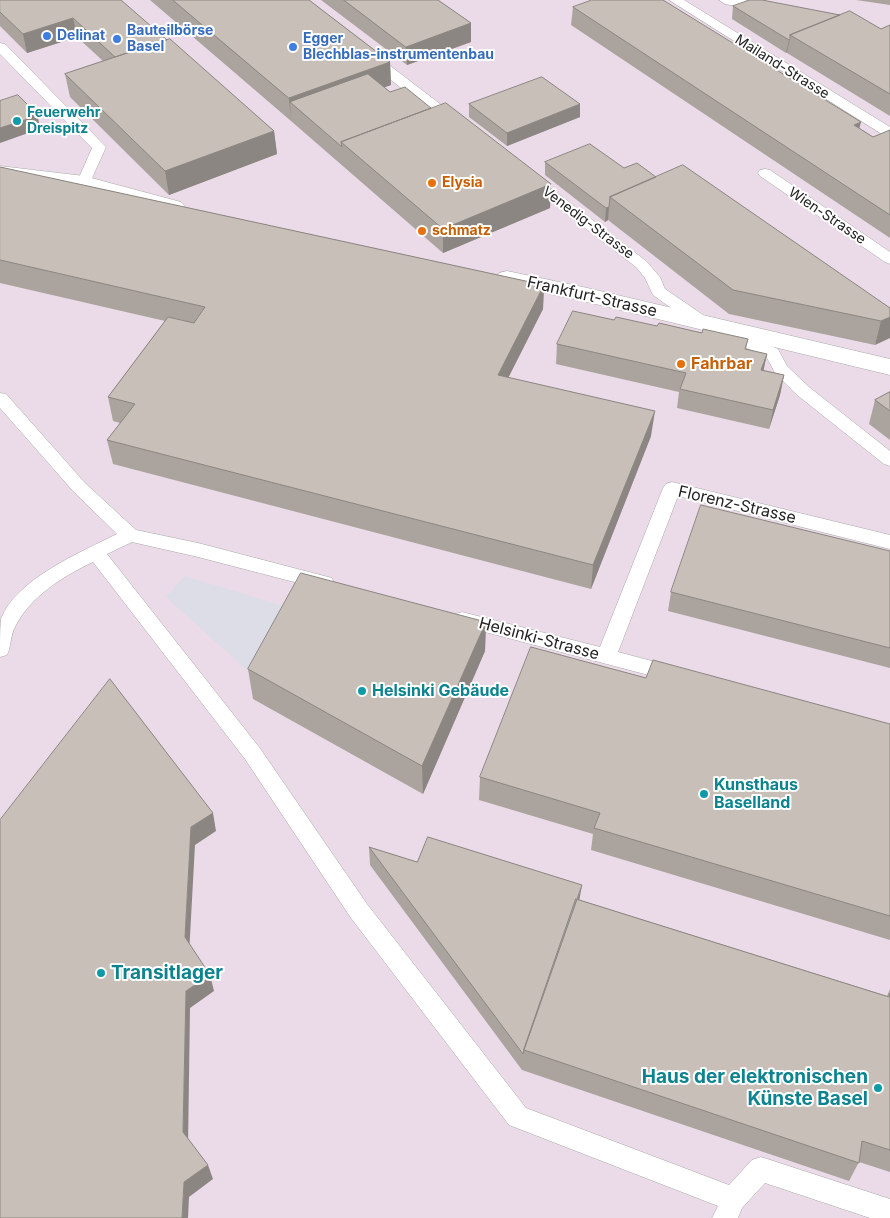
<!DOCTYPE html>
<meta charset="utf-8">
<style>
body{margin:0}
canvas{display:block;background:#f2efe9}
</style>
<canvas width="890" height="1218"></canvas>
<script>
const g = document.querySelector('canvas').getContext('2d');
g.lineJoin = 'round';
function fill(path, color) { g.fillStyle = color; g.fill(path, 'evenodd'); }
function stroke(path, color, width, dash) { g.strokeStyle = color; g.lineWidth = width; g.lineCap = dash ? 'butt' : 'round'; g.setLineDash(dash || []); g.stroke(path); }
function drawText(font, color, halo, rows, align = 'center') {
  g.font = font + ' Inter,sans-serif'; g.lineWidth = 4; g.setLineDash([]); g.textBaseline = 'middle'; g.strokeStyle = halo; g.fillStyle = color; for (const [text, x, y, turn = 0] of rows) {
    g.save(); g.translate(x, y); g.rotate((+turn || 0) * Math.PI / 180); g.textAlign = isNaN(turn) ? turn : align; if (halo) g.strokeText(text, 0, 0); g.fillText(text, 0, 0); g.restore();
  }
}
fill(new Path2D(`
 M0 0H890V1218H0Z`), '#ebdbe8');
fill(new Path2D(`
 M185 576 300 611 261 683 166 597Z`), '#dddde8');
const service = new Path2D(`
 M669 0H684L890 127V137L885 136Z
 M719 0H744L770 5 772 8 766 12 725 4Z
 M0 43 5 44 106 147 89 185H79L77 182 92 148 0 54Z
 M371 54 376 55 461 120 463 123 461 126H451L366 61 365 58 366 55Z
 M765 169 770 170 890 252V264L885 262 760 176 758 173 760 170Z
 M530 175 535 176 646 261 660 277 665 289 712 321 778 349 787 366 809 387 890 451V466L884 464 797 395 775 373 766 356 700 329 653 295 645 278 636 267 525 182 523 179 525 176Z
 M0 393 6 394 85 483 136 530 198 543 332 578 334 583 332 588 325 590 198 557 132 542 107 554 259 747 367 904 526 1108 729 1185 752 1160 761 1157 890 1199V1218H870L765 1183 742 1208 738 1218H712L718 1206 509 1125 351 918 245 759 93 562C62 577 29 597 14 629 10 638 11 647 7 655L0 657C0 646 0 629 1 619 16 579 81 552 117 534L73 491 0 408Z
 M672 482 890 535V549L678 496 618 652 682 669 685 674 682 679 675 682 455 624 453 619 455 614 462 612 600 647 663 488 666 484Z`);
const minor = new Path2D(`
 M0 166 84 176 181 202 185 206 181 210 174 212 83 188 0 178Z
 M507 271 583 287 890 359V375L583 301 499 283 496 278 499 273Z`);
stroke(service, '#a9a9a9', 1);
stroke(minor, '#a9a9a9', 1);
fill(service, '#fff');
fill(minor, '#fff');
fill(new Path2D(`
 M0 0 167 40 274 131 277 154 169 195 70 97 65 74 103 61 77 37 27 53 0 26Z
 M150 0H309L390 62 391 85 384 87 390 92 431 108 551 184 550 208 443 253 291 121Z
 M321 0H438L471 23V42L407 65Z
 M856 0H890V5Z
 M733 6 881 29 890 25V116L787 53V52L786 53 732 19Z
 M573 7 859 128 873 137 890 130V238L571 25Z
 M469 104 580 117 507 146 469 117Z
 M545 162 624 168 656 177 890 308 875 345 729 314 608 220 605 222 545 175Z
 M0 167 544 285 543 309 508 378 651 436 591 589 113 464 107 440 120 423 113 421 108 397 165 321 0 283Z
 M657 326 748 339 746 349 767 354 763 370 784 375 780 395 769 429 677 408 679 392 556 364 557 344Z
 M890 392V440L869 424 875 400Z
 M890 551V668L668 611 671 592Z
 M486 622 485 651 423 794 253 699 248 669Z
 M646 678 890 724V940L591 850 593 834 479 800 480 777Z
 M369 847 417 862 580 900 887 996 890 989V1172L859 1162 849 1181 522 1070 370 865Z`), '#aba49e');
fill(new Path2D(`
 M73 18 77 37 27 53 23 34Z
 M471 23V42L407 65 406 47Z
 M790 39 787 52 786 53 789 40Z
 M390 62 391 85 306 116 290 102 291 121 289 98Z
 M580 104V117L507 146V133Z
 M37 114 40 127 34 130V131L0 143V128Z
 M861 122 856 142 854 125Z
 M274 131 277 154 169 195 165 171Z
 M551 184 550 208 443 253V229Z
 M609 207 608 220 605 222 606 208Z
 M544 285 543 309 497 400 498 375Z
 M890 317V338L875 345 881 321Z
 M767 354 763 373 761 370Z
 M784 375 780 395 769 429 773 410Z
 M655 411 651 436 591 589 593 565Z
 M486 622 485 651 423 794 422 766Z
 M213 813 216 831 195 845 189 954 185 937 191 827Z
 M582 885 579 902 528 1052Z
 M210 975 214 991 190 1008 188 1147 183 1132 186 991Z
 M208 1165 213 1179 189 1197 188 1218H182L184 1182Z`), '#8b8681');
const building = new Path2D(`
 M0 0H121L167 40 115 57 73 18 23 34 0 12Z
 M173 0H309L390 62 289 98Z
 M344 0H438L471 23 406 47Z
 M592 0H663L861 122 854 125 873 137 890 130V215L573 7Z
 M750 0H762L840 15 790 35V39L789 40 733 6Z
 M850 11 881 29 890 25V94L790 35Z
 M170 39 274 131 165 171 65 74Z
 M368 74 390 92 405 87 431 108 341 142 342 147 290 102Z
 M542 77 580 104 507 133 469 104Z
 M18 95 37 114 30 116 31 118 0 128V101Z
 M446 103 551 184 443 229 341 142Z
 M590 144 624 168 637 163 656 177 610 197 609 207 606 208 545 162Z
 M683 165 890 308V317L881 321 733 290 610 197Z
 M0 167 544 285 498 375 655 411 593 565 107 440 135 404 108 397 168 317 194 323 205 307 0 260Z
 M573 311 614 320 616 317 657 326 659 323 702 333 703 329 748 339 745 349 767 354 761 370 784 375 773 410 680 389 686 373 557 344Z
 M890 392V411L875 400Z
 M701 505 890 551V648L671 592Z
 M301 573 486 622 422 766 248 669Z
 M531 647 646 678 653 660 890 724V916L594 828 600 813 480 777Z
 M110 679 213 813 191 827 185 937 210 975 186 991 183 1132 208 1165 184 1182 182 1218H0V820Z
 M428 837 582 885 524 1050 523 1054 369 847 417 862Z
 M576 899 889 997 890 993V1150L862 1141 859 1163 524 1050Z`);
fill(building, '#c7bfb8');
stroke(building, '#8b8681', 1);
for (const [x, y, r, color] of [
 [47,36,5,"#3f7fe0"],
 [117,39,5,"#3f7fe0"],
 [293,47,5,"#3f7fe0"],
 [17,121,5,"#0f9aa8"],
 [432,183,5,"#e8710a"],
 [422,231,5,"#e8710a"],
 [681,364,5,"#e8710a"],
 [362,691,5,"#0f9aa8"],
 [704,794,5,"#0f9aa8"],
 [101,973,5,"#0f9aa8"],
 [878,1088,5,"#0f9aa8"]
]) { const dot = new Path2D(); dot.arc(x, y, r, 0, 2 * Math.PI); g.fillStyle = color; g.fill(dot); stroke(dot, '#fff', 2); }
drawText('bold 14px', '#366cbe', '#fff', [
 ["Bauteilbörse",127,31],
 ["Basel",127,47],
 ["Delinat",57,36],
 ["Egger",303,39],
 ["Blechblas-instrumentenbau",303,55]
], 'left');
drawText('14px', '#222', '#fff', [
 ["Mailand-Strasse",782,67,32],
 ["Wien-Strasse",827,216,34],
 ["Venedig-Strasse",588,223,37]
]);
drawText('bold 14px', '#0d838f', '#fff', [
 ["Feuerwehr",27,113],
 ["Dreispitz",27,129]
], 'left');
drawText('bold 14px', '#c56008', '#fff', [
 ["Elysia",442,183],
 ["schmatz",432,231]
], 'left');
drawText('16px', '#222', '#fff', [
 ["Frankfurt-Strasse",592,297,13],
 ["Florenz-Strasse",737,505,13],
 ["Helsinki-Strasse",539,639,15]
]);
drawText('bold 16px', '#c56008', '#fff', [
 ["Fahrbar",691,364]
], 'left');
drawText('bold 16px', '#0d838f', '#fff', [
 ["Helsinki Gebäude",372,691],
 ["Kunsthaus",714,785],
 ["Baselland",714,803]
], 'left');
drawText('bold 19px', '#0d838f', '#fff', [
 ["Transitlager",111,973],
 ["Haus der elektronischen",868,1077,"right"],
 ["Künste Basel",868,1099,"right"]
], 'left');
</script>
